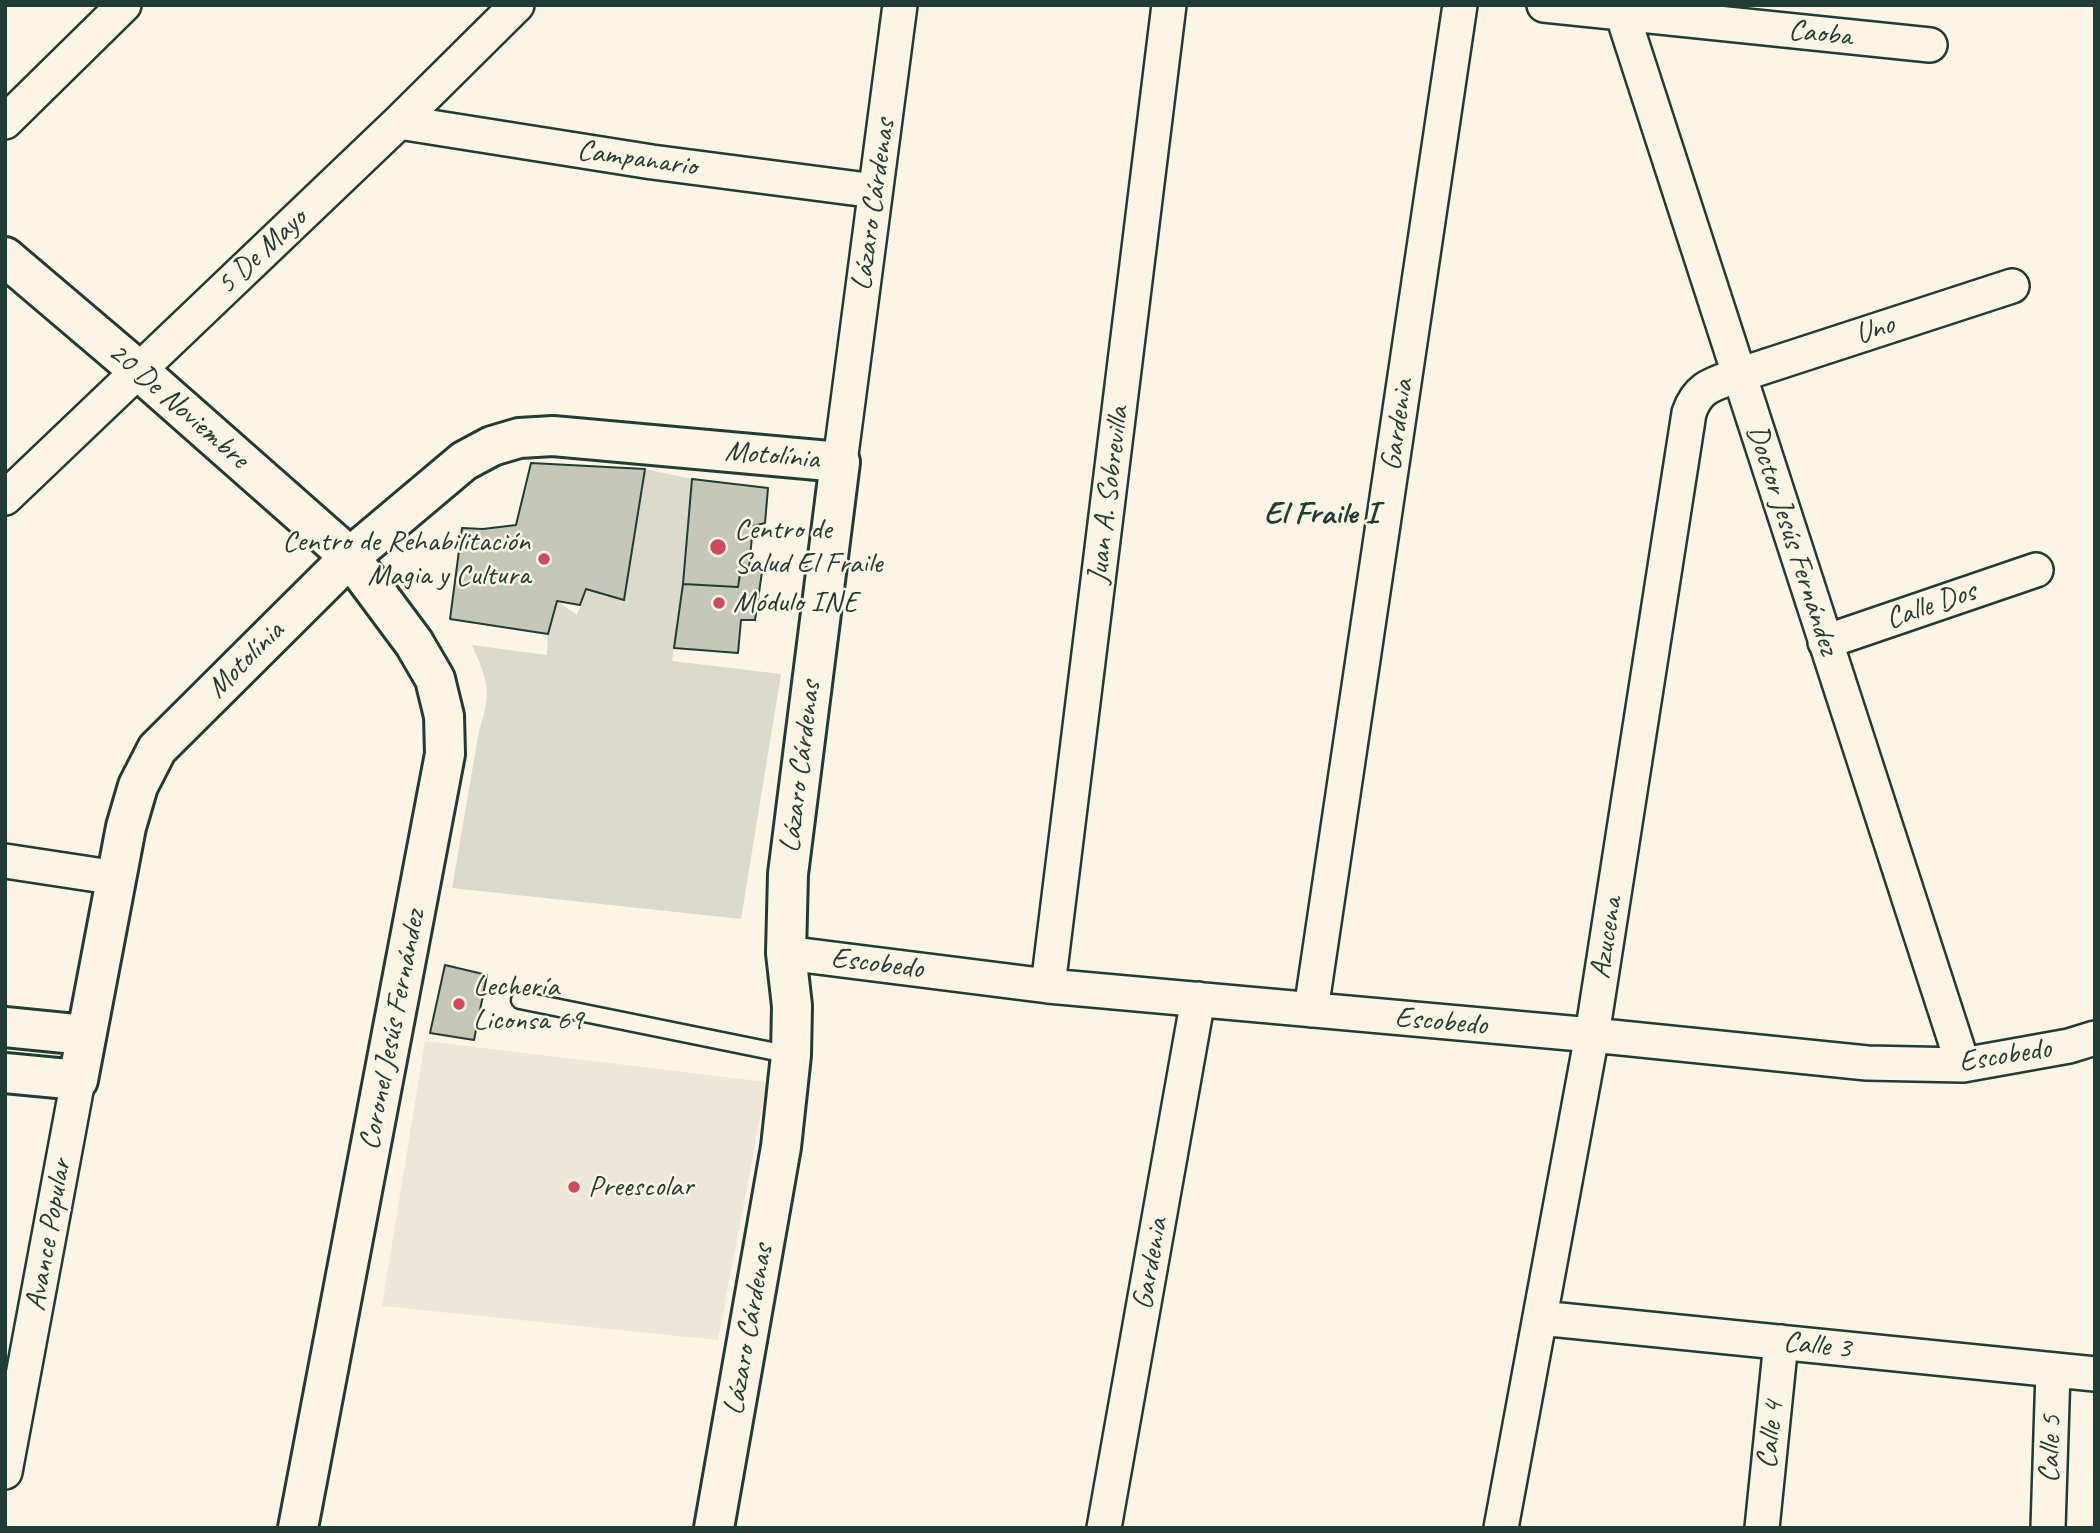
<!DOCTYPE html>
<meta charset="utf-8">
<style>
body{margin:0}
#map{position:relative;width:2100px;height:1533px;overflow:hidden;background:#fcf5e5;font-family:Caveat,sans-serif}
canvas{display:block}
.frame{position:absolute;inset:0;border:7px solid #1f3d34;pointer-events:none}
</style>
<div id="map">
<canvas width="2100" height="1533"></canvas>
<div class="frame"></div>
</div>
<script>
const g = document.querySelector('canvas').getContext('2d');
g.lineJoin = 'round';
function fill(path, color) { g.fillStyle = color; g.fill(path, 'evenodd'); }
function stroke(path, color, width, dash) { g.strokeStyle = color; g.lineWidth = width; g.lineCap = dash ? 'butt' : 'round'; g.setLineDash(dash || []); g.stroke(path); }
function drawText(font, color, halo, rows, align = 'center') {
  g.font = font + ' Caveat,sans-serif'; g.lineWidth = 5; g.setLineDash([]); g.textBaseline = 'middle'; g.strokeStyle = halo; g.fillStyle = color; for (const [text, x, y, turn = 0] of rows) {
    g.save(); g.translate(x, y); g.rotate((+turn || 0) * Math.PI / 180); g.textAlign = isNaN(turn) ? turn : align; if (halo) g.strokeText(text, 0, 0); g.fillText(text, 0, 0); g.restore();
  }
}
fill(new Path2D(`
 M425 1041 767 1082 718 1340 382 1306Z`), '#ece7d8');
fill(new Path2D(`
 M645 469 692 479 683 584 672 661 781 674 741 919 452 888 479 731C492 692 488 681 472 645L547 655 548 634 557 601 577 615 586 589 624 600Z`), '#dcdacc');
const building = new Path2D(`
 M531 463 645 469 624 600 586 589 580 605 557 601 548 634 450 619 462 528 483 529 516 525Z
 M692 479 768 488 765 523 753 526 749 568H741L738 587 683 584Z
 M741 568 762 572 755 620H741L738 653 674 648 683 584 738 587Z
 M445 965 487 975 474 1040 430 1033Z`);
fill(building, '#c5c7b9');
stroke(building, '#1f3d34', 2);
const lane = new Path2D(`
 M520 1000 791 1055`);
const street = new Path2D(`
 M1544 5 1930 45
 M1622 5V13L1963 1065
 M5 122 124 5
 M399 122 652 162 875 191
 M840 462 900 5
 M5 498 399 122 517 5
 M1825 642 2036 570
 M5 861 117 878
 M786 953 1048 986 1592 1035 1867 1063 1963 1065 2069 1046 2095 1038
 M1048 986 1169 5
 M1311 1010 1460 5
 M1540 1318 2095 1374
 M5 1472 78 1080
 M1104 1528 1198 999
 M1501 1528 1592 1035 1689 413C1698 386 1714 384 1739 375L2012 286
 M1762 1528 1781 1342
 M2048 1528 2053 1371`);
const secondary = new Path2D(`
 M5 257 138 370 350 557 414 643 435 679 444 716 445 754 298 1528
 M5 1027 85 1035
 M5 1073 78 1080 126 827 138 786 157 749 350 557 464 461 492 446 519 438 553 436 840 462 788 874 786 953 792 1006 791 1055 781 1147 714 1528`);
stroke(lane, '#1f3d34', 21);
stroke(street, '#1f3d34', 38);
stroke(secondary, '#1f3d34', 44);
stroke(lane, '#fcf5e5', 16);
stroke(street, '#fcf5e5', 33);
stroke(secondary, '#fcf5e5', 38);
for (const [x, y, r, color] of [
 [718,547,9,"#d1495b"],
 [544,559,7,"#d1495b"],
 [719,603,7,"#d1495b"],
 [459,1004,7,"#d1495b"],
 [574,1187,7,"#d1495b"]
]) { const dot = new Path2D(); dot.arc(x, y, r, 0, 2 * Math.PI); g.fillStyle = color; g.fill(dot); stroke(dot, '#fcf5e5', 2.5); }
drawText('30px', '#1f3d34', '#fcf5e5', [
 ["Caoba",1820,34,6],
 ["Campanario",637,159,8],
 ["Lázaro Cárdenas",874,205,-82],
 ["5 De Mayo",262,252,-43],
 ["Uno",1875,330,-18],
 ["20 De Noviembre",178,406,41],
 ["Gardenia",1398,425,-82],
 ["Motolínia",772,456,5],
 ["Juan A. Sobrevilla",1109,495,-83],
 ["Doctor Jesús Fernández",1792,540,72],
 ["Calle Dos",1931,606,-19],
 ["Motolínia",246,660,-45],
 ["Lázaro Cárdenas",801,767,-83],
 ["Azucena",1607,938,-81],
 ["Escobedo",877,964,7],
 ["Escobedo",1441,1022,5],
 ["Coronel Jesús Fernández",393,1030,-79],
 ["Escobedo",2005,1056,-9],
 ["Avance Popular",49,1235,-80],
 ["Gardenia",1151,1264,-80],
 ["Lázaro Cárdenas",749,1330,-80],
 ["Calle 3",1817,1346,6],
 ["Calle 4",1771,1435,-84],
 ["Calle 5",2051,1449,-88]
]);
drawText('30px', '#1f3d34', '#fcf5e5', [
 ["Centro de",734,530],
 ["Salud El Fraile",734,564],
 ["Centro de Rehabilitación",530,542,"right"],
 ["Magia y Cultura",530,576,"right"],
 ["Módulo INE",733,603],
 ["Lechería",473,987],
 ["Liconsa 69",473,1021],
 ["Preescolar",588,1187]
], 'left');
drawText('bold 32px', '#1f3d34', '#fcf5e5', [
 ["El Fraile I",1321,515]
]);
</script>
